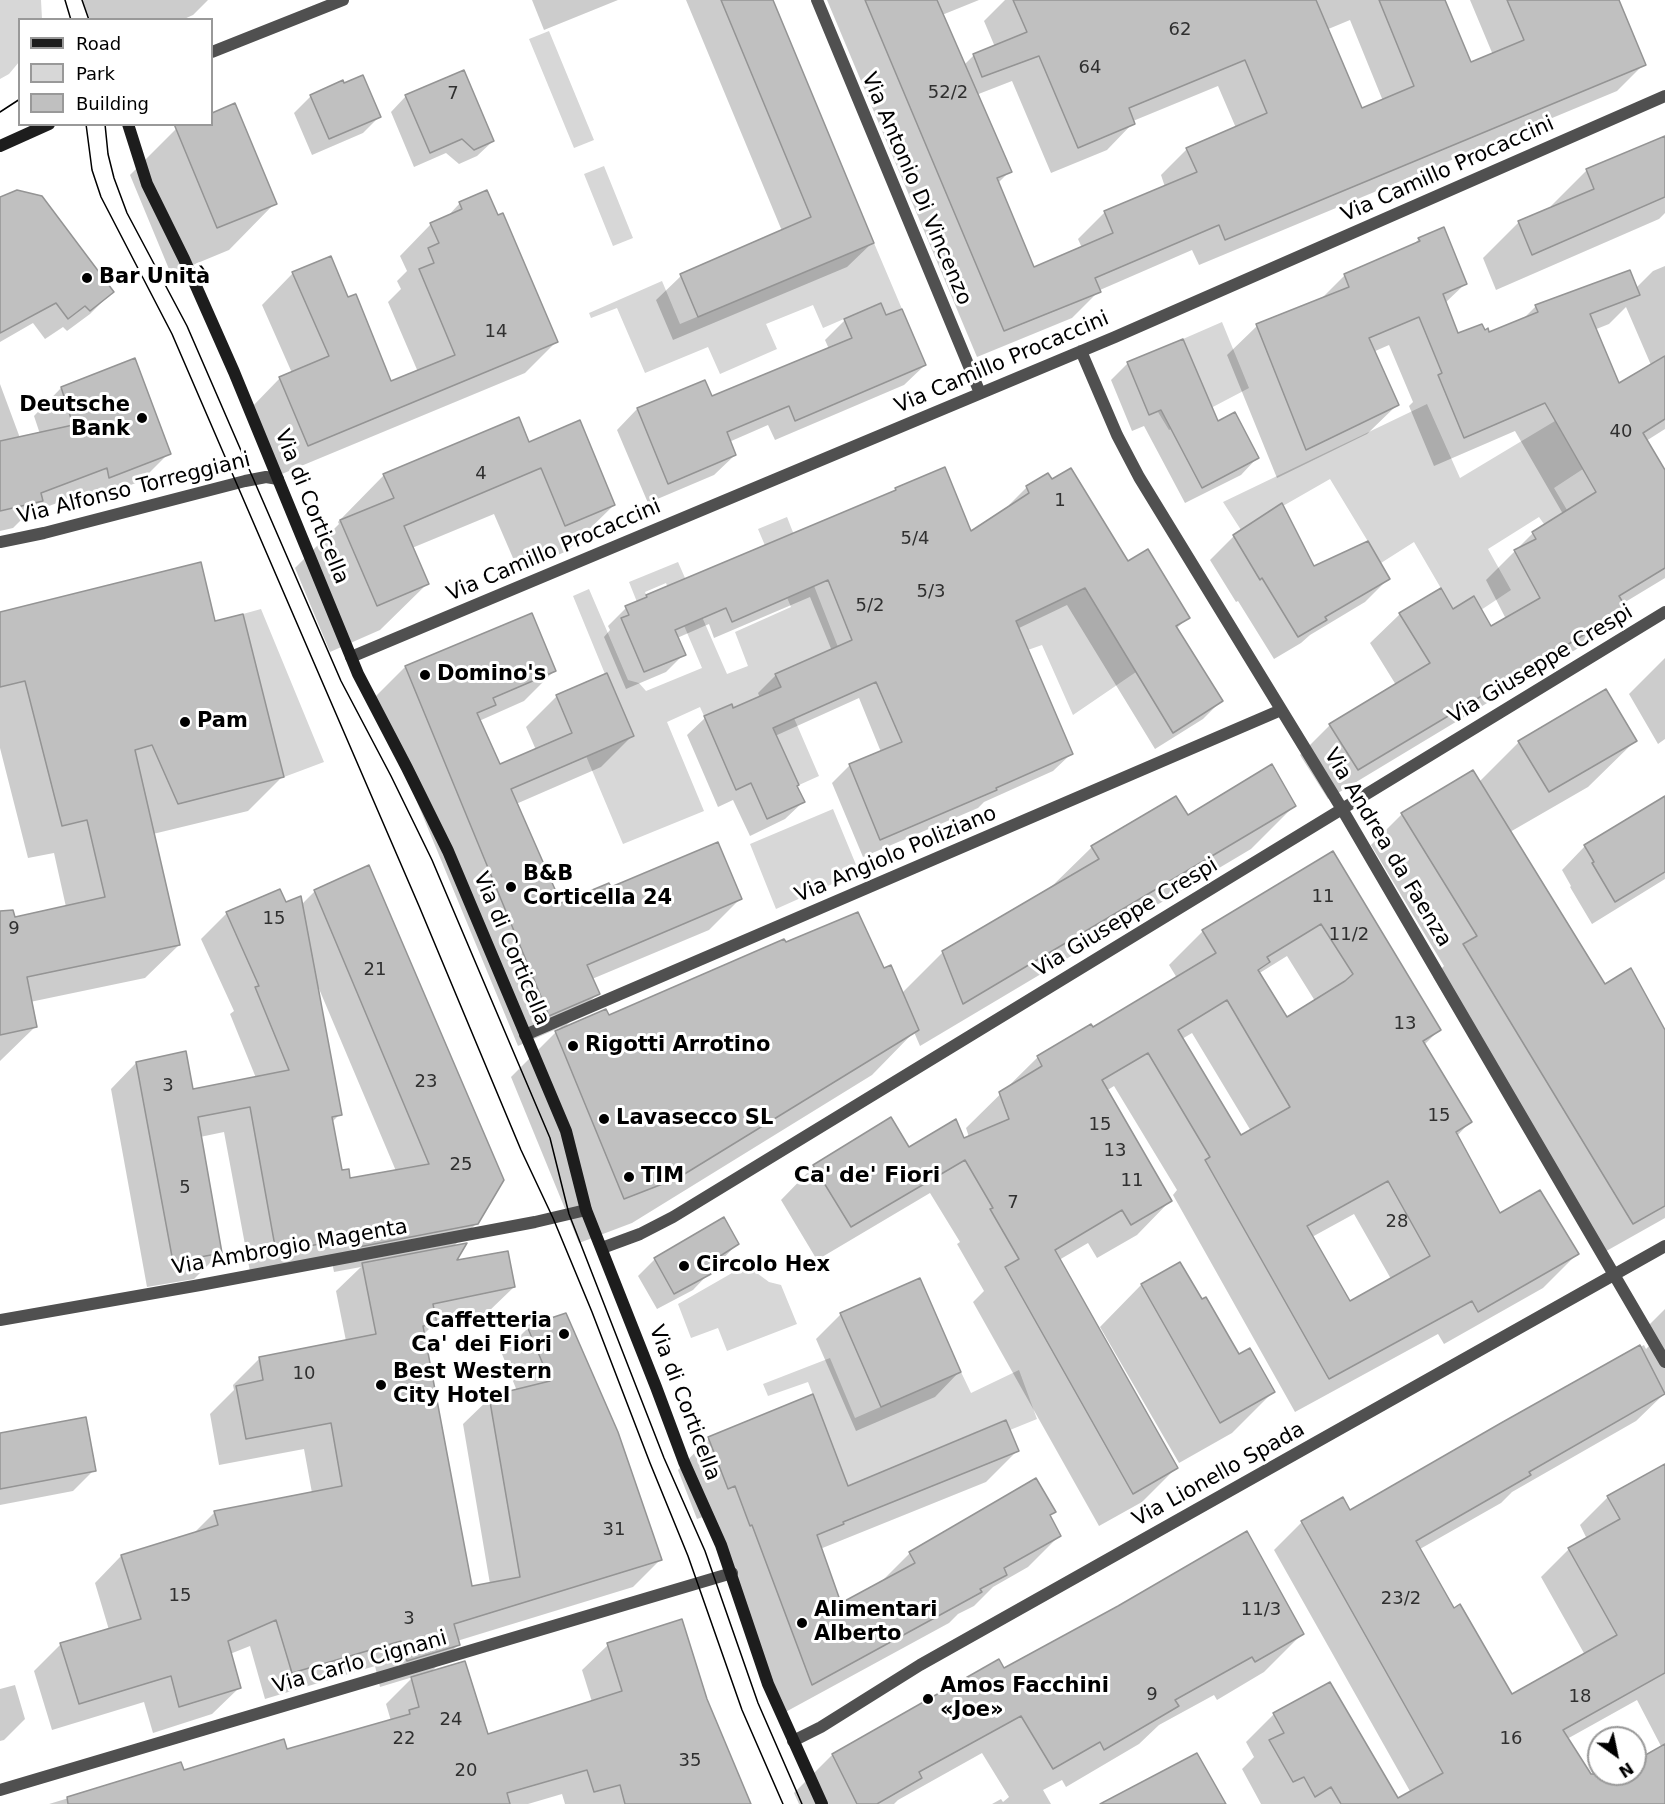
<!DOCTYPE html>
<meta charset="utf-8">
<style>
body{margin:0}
#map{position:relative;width:1665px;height:1804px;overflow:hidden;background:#fff;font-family:"DejaVu Sans",sans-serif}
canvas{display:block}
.legend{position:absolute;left:18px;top:18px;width:195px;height:108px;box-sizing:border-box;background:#fff;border:2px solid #999;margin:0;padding:8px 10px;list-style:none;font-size:18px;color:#000}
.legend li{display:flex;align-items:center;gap:12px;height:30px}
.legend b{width:30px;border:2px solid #999}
.north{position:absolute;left:1587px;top:1726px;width:60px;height:60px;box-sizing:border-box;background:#fff;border:2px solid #999;border-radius:50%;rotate:147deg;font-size:16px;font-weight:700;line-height:24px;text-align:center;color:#000}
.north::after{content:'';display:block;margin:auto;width:21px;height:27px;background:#000;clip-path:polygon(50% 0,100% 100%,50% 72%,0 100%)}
</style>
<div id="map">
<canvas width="1665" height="1804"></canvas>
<ul class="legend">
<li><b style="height:8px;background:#1d1d1d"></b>Road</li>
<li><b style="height:16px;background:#d7d7d7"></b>Park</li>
<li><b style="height:16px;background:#c0c0c0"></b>Building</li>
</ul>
<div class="north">N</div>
</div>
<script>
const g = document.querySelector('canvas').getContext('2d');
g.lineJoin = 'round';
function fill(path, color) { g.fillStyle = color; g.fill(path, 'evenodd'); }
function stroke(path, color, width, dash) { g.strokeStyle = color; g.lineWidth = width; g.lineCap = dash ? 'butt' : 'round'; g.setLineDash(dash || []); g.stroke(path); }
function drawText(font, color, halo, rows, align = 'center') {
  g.font = font + ' "DejaVu Sans",sans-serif'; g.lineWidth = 6; g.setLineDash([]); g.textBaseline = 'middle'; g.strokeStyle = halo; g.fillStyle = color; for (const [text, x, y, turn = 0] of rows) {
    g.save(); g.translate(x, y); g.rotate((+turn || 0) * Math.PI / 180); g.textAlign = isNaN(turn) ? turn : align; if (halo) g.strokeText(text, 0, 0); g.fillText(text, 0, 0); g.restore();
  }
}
fill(new Path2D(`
 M0 0H41L42 19 20 20 19 62 9 74 0 79Z
 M549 31 594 140 574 148 529 39Z
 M604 166 633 238 613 246 584 174Z
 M874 243 902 309 886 315 881 303 823 328 813 305 766 324 777 349 720 374 708 347 645 373 617 308 591 318 589 313 662 281 680 324Z
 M1222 322 1249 388 1169 430 1158 412 1205 392 1183 339Z
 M1427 404 1460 478 1555 421 1583 469 1554 488 1567 510 1544 524 1539 517 1488 549 1511 590 1481 610 1474 596 1453 609 1414 542 1381 563 1330 479 1241 530 1223 502Z
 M787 517 838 647 775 674 819 776 799 785 787 759 753 700 733 708 731 704 704 716 700 707 667 722 704 811 623 844 586 756 634 736 607 673 605 674 573 596 589 589 628 680 639 683 646 691 702 668 666 583 645 592 647 597 637 602 629 582 678 562 727 674 748 666 735 632 791 607 758 529Z
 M1089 585 1096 605 1136 672 1073 715 1042 645 1008 657 996 627 1025 617Z
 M261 609 324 762 284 777 243 614Z
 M833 809 859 872 776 909 750 844Z
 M746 1265 769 1282 781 1285 797 1324 727 1351 718 1328 691 1338 678 1304Z
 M830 1358 855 1418 961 1372 971 1393 1019 1370 1037 1419 1010 1430 1005 1420 848 1486 808 1382 768 1396 763 1384Z`), '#d7d7d7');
fill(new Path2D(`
 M82 0H208L193 15 182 20H90Z
 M532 0H618L544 30Z
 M686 0H772L872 243 847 267 673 340 656 300 681 276 782 231Z
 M827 0H979L942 15 964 65 973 56 995 47 984 21 1005 0H1444L1470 64 1493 55 1470 0H1616L1644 64 1617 91 1199 265 1192 250 1100 290 1072 318 977 357ZM1350 20 1383 101 1361 110 1326 30ZM1012 81 1051 173 1107 150 1133 123V121L1218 86 1236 128 1187 149 1161 175 1165 187 1105 212 1078 239 1082 248 1034 269 998 183 1010 171 976 95Z
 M311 96 379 117 363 133 312 155 294 113Z
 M406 96 493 141 477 156 459 164 446 153 414 167 391 112Z
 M234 105 275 203 229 250 171 274 130 175 176 129 212 124V114Z
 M1665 138V213L1659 219 1496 290 1483 258 1519 222 1552 208 1551 206 1587 170Z
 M0 198 112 292 90 314 67 331 63 327 45 339 33 323 0 342Z
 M460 203 556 342 525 373 277 476 249 410 280 378 292 373 262 305 293 273 348 299 391 383 418 372 388 302 401 289 397 281 407 271 400 256 431 224 446 218Z
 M1419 239 1465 284 1445 303 1458 335 1484 332 1489 334 1522 320 1536 306 1636 288 1653 271 1665 266V429L1646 441 1665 473V578L1622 604 1625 609 1595 638 1328 799 1300 755 1330 725 1396 685 1370 643 1400 614 1452 611 1490 628 1506 619 1486 580 1533 533 1563 514 1515 431 1434 466 1409 406 1413 402 1389 345 1373 352 1397 405 1367 434 1277 478 1227 355 1257 326 1320 300 1344 276 1412 246ZM1626 307 1651 365 1618 385 1594 330 1609 324Z
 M885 317 925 365 904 385 775 440 768 425 729 442 735 455 714 475 648 503 617 430 637 409 704 382 711 398 829 349 825 340 845 320Z
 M1128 363 1217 423 1257 458 1241 475 1185 503 1144 426 1132 431 1111 380Z
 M0 384 20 438 40 434 34 416 61 388 169 453 141 481 81 504 79 495 27 514 13 528 0 531Z
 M528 443 614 505 567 551 519 572 494 514 412 548 427 584 380 630 330 652 295 568 339 524 338 522 384 475Z
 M1027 487 1127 564 1188 617 1176 629 1221 701 1203 719 1155 749 1067 605 1017 629 1071 754 1053 771 984 802 978 808 863 857 832 783 849 766 881 752 859 698 775 736 803 802 785 819 750 836 733 800 718 807 687 735 705 718 731 706 733 710 760 698 758 693 776 675 832 651 810 597 714 638 709 624 677 638 684 654 666 672 626 689 604 637 610 630 608 626 626 608 642 601 647 596 893 493 896 490 971 533 1010 507 1009 505Z
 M1281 505 1313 568 1388 579 1365 602 1310 635 1301 643 1274 659 1238 601 1236 602 1210 560 1234 536Z
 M0 614 214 623 282 777 248 811 153 834 179 945 145 978 30 1002 35 1027 0 1061V921L66 907 54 853 28 858 0 748Z
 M531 615 555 670 524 701 479 721 499 766 536 750 526 727 557 696 632 736 601 767 516 804 560 905 610 889 740 899 709 930 592 979 598 993 562 1030 608 1017 785 944 883 970 902 993 943 952 1048 890 1092 847 1176 798 1188 817 1294 806 1251 849 920 1046 914 1032 872 1075 632 1223 579 1243 511 1077 561 1027 518 1046 374 698 405 667Z
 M1665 658V739L1658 744 1629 694Z
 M1635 741 1588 787 1510 832 1604 986 1665 1033V1218L1601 1254 1433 977 1444 966 1371 845 1402 814 1479 782 1519 742Z
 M1665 798V879L1592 924 1570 887 1571 886 1562 870 1585 846Z
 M1332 853 1439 1030 1424 1045 1470 1122 1457 1136 1499 1215 1577 1254 1543 1288 1444 1344 1438 1334 1295 1412 1173 1195 1177 1190 1114 1086 1106 1091 1170 1201 1137 1235 1097 1258 1088 1243 1059 1260 1176 1468 1142 1502 1099 1526 973 1302 984 1291 957 1244 960 1242 930 1193 817 1260 781 1200 814 1166 969 1137 966 1128 1038 1057 1092 1029 1177 978 1169 965 1203 931ZM1287 956 1315 1001 1286 1019 1258 974ZM1192 1033 1251 1131 1241 1137 1182 1039ZM1354 1214 1391 1279 1349 1303 1312 1237Z
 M315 891 477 1223 453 1247 454 1262 514 1287 487 1313 434 1324 423 1335 471 1588 490 1584 463 1424 490 1398 517 1391 502 1354 528 1328 660 1560 633 1587 457 1641 458 1645 430 1673 487 1736 592 1702 582 1670 608 1645 706 1699 750 1804H565L562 1794 528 1804H49L180 1764 183 1772 286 1751 391 1721 386 1704 413 1677 380 1687 375 1666 265 1699 250 1646 230 1654 239 1688 212 1714 153 1733 144 1702 52 1730 34 1671 61 1644 109 1630 95 1583 121 1556 193 1534 215 1512 312 1493 304 1449 219 1465 210 1414 234 1390 233 1385 260 1358 346 1341 336 1291 361 1267 334 1272 332 1262 251 1277 224 1132 200 1137 220 1253 194 1279 147 1287 111 1089 136 1063 191 1091 256 1078 230 1014 234 1011 201 939 227 913 285 904 301 905ZM317 984 396 1171 349 1179 341 1172 332 1122 340 1114Z
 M737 1244 693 1290 657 1309 638 1276 655 1259Z
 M1179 1264 1238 1356 1273 1392 1232 1433 1179 1463 1100 1327 1141 1285Z
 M1665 1309V1393L1636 1421 1512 1492 1501 1503 1420 1549 1453 1610 1512 1696 1585 1655 1541 1577 1569 1549 1587 1539 1580 1525 1608 1497 1665 1466V1804H1261L1242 1769 1254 1757 1246 1742 1274 1714 1398 1800 1411 1793 1274 1550 1302 1522 1350 1512 1501 1424 1644 1345 1646 1349 1649 1346 1641 1333ZM1637 1700 1662 1748 1635 1763V1774H1603L1593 1779 1567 1739Z
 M841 1314 959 1372 935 1397 856 1431 816 1339Z
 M0 1435 94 1470 73 1491 0 1505Z
 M709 1438 847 1488 1017 1451 986 1482 820 1549 840 1605 878 1585 910 1553 1054 1512 1049 1517 1059 1536 1028 1567 993 1587 974 1606 958 1614 949 1623 780 1715 721 1555 703 1517 697 1519 678 1470Z
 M1302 1634 1264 1672 1217 1700 1214 1695 1159 1725 1139 1744 1066 1787 1062 1780 1043 1790 1051 1804H992L1001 1799 1003 1802 1009 1797 982 1753 898 1800 894 1804H799L794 1793 832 1755 1003 1670Z
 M15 1685 25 1719 4 1740 0 1741V1689Z`), '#0003');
const building = new Path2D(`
 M721 0H773L874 243 698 317 680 274 811 217Z
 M865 0H937L1012 172 997 178 1034 267 1113 233 1104 211 1197 172 1186 148 1267 113 1245 60 1129 108 1135 124 1078 148 1039 56 982 77 973 54 1027 32 1013 0H1316L1362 108 1414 86 1379 0H1445L1471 62 1524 40 1507 0H1619L1646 65 1225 240 1219 225 1095 278 1101 292 1004 331Z
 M464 70 494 141 474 150 462 139 430 153 405 95Z
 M363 75 381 117 329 139 310 95 343 80 344 83Z
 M235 103 277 204 217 228 174 124H212V113Z
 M1665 136V197L1532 255 1518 221 1594 189 1586 169Z
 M17 190 42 196 114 292 90 311 85 306 68 319 56 303 0 333V197Z
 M487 190 498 215 503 213 558 342 308 446 279 377 329 356 292 272 331 256 348 297 356 294 391 381 455 355 419 269 434 263 428 248 439 243 430 223 462 209 459 202Z
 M1444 227 1467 284 1443 294 1458 333 1482 324 1485 330 1488 328 1489 332 1538 312 1535 305 1630 270 1640 295 1590 314 1619 383 1665 356V419L1643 433 1665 470V568L1619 596 1627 609 1358 770 1329 724 1430 663 1399 613 1441 588 1453 609 1474 596 1491 626 1540 598 1514 550 1536 539 1532 532 1596 492 1545 403 1464 438 1438 375 1442 373 1419 317 1369 338 1399 405 1306 450 1256 324 1349 287 1344 274 1420 241 1418 238Z
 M881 303 886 315 902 309 926 365 795 421 789 406 727 432 736 455 668 484 637 408 705 380 712 396 852 338 844 319Z
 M1183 339 1218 421 1235 412 1259 458 1202 488 1161 410 1149 415 1127 362Z
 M135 358 171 454 109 478 107 468 41 493 43 501 0 511V441L73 425 61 387Z
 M519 417 529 442 580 420 615 505 565 526 541 468 404 526 429 584 377 606 340 520 394 498 383 474Z
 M945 467 971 531 1029 493 1026 486 1048 473 1052 479 1071 468 1128 561 1148 549 1190 618 1176 626 1223 701 1173 733 1085 588 1016 621 1073 754 996 788 997 790 880 840 849 764 902 742 876 682 773 728 799 785 797 786 805 802 767 819 751 783 736 790 704 716 732 704 733 708 781 687 775 674 852 640 828 580 732 622 726 608 675 630 686 655 644 672 621 618 629 615 625 606 647 597 646 595 896 490 895 488Z
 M1282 503 1314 566 1368 541 1390 579 1325 617 1327 620 1298 637 1262 578 1260 580 1233 535Z
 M201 562 215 621 243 614 284 777 178 804 152 745 135 750 180 945 27 977 37 1027 0 1035V911L13 910 15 917 105 897 87 820 62 826 25 681 0 687V612Z
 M532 613 556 671 493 698 496 705 477 713 500 764 572 733 556 695 607 673 634 736 511 789 561 903 609 883 611 887 718 842 742 899 587 965 600 994 549 1016 405 666Z
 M1606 689 1637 741 1549 792 1518 741Z
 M1272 764 1296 806 963 1004 942 951 1099 859 1091 846 1176 796 1188 815Z
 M1473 770 1605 984 1631 968 1665 1030V1206L1633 1224 1463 944 1477 936 1401 813Z
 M1665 796V872L1615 902 1592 863 1594 862 1584 845Z
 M1333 851 1441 1030 1423 1041 1472 1122 1456 1132 1500 1213 1540 1190 1579 1254 1478 1312 1472 1301 1329 1379 1205 1160 1210 1157 1148 1053 1102 1080 1172 1201 1131 1225 1122 1210 1055 1250 1178 1468 1133 1494 1005 1267 1019 1259 990 1209 993 1208 965 1160 851 1227 813 1165 891 1117 909 1147 956 1119 964 1138 1009 1119 999 1092 1042 1066 1037 1056 1091 1024 1093 1027 1216 953 1202 930ZM1321 924 1353 974 1345 981 1287 1017 1258 970 1270 962 1267 957ZM1227 1000 1290 1107 1241 1135 1178 1030ZM1388 1181 1430 1256 1350 1301 1307 1226Z
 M369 865 504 1180 478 1224 359 1247 358 1237 276 1252 250 1107 198 1117 222 1253 173 1262 136 1062 186 1051 193 1089 289 1070 255 987 259 986 226 912 280 889 286 902 301 896 342 1115 332 1117 342 1170 349 1169 350 1178 429 1164 314 890Z
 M858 912 884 968 891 965 919 1030 678 1178 624 1199 555 1031 606 1009 609 1015 784 939 786 942Z
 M724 1217 739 1244 717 1258 720 1264 709 1270 711 1274 674 1294 654 1258Z
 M467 1243 457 1260 508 1251 515 1287 433 1304 437 1324 423 1326 472 1586 520 1577 489 1396 550 1381 527 1326 566 1313 618 1432 662 1560 454 1624 460 1645 407 1661 401 1641 292 1673 276 1620 228 1641 241 1688 179 1707 171 1676 79 1704 60 1643 141 1619 121 1555 218 1525 214 1511 342 1486 331 1423 246 1439 236 1386 263 1380 259 1357 376 1334 362 1263Z
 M1180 1262 1202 1299 1206 1297 1239 1354 1250 1348 1275 1392 1220 1423 1141 1284Z
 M920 1278 961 1372 881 1407 840 1313Z
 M1640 1345 1665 1394 1529 1472 1531 1475 1416 1541 1454 1608 1460 1604 1512 1694 1617 1635 1568 1548 1620 1519 1607 1496 1665 1464V1673L1563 1730 1591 1774H1635V1761L1665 1744V1804H1341L1331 1787 1315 1797 1304 1777 1293 1782 1269 1740 1284 1733 1273 1713 1330 1682 1398 1798 1443 1773 1301 1521 1343 1497 1350 1510 1501 1423Z
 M813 1394 848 1486 1006 1420 1019 1451 843 1522 844 1524 817 1535 841 1603 915 1563 909 1552 1036 1478 1056 1512 1050 1515 1061 1536 1004 1568 1007 1575 980 1589 982 1592 812 1685 752 1525 750 1526 735 1486 728 1489 708 1437Z
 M86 1417 96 1471 0 1489V1433Z
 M1247 1531 1304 1634 1255 1662 1252 1657 1175 1700 1179 1706 1104 1750 1100 1742 1053 1769 1021 1716 919 1772 922 1778 877 1804H857L832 1754 999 1659 1004 1668 1118 1606Z
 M682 1619 707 1699 751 1804H625L620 1785 594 1792 587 1770 507 1793 510 1804H68L67 1797 181 1762 184 1770 284 1739 287 1749 410 1714 409 1710 419 1707 411 1677 465 1661 488 1734 622 1691 607 1643Z
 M1197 1753 1226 1804H1100Z`);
fill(building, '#c0c0c0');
stroke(building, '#949494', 1.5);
stroke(new Path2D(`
 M817 0 980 393
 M1081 351 1117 435 1139 477 1342 809 1665 1362
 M0 542 44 533 245 481 266 477 278 479
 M351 657 1115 337 1665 96
 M525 1035 1281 710
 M602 1248 640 1234 673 1217 1665 612
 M0 1320 200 1285 535 1222 586 1210
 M793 1741 821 1727 920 1665 1665 1246
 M0 1790 732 1573`), '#505050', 12);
stroke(new Path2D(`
 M212 52 343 0`), '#505050', 12);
stroke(new Path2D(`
 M128 124 147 184 184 259 234 372 358 674 407 768 448 851 566 1131 586 1210 656 1387 684 1462 721 1545 768 1684 822 1804
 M0 146 49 124`), '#1d1d1d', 12);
stroke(new Path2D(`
 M65 0 71 20
 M82 0 89 20
 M0 112 20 99
 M86 124 92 170 101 197 172 334 419 906 521 1150 553 1218 592 1312 650 1463 688 1556 742 1710 783 1804
 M105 124 108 154 114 178 127 213 187 326 341 681 391 776 432 860 550 1138 569 1214 664 1458 705 1551 758 1703 802 1804`), '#000', 1.5);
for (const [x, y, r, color] of [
 [87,278,6,"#000"],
 [142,418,6,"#000"],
 [425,675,6,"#000"],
 [185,722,6,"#000"],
 [511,887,6,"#000"],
 [573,1046,6,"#000"],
 [604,1119,6,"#000"],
 [629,1177,6,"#000"],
 [684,1266,6,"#000"],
 [564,1334,6,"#000"],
 [381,1385,6,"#000"],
 [802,1623,6,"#000"],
 [928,1699,6,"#000"]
]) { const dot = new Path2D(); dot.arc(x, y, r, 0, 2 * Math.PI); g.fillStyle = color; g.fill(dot); stroke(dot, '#fff', 2); }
drawText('18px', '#303030', null, [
 ["62",1180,30],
 ["64",1090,68],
 ["52/2",948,93],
 ["7",453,94],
 ["14",496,332],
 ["40",1621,432],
 ["4",481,474],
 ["1",1060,501],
 ["5/4",915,539],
 ["5/3",931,592],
 ["5/2",870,606],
 ["11",1323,897],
 ["15",274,919],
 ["9",14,929],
 ["11/2",1349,935],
 ["21",375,970],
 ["13",1405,1024],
 ["23",426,1082],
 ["3",168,1086],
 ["15",1439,1116],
 ["15",1100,1125],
 ["13",1115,1151],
 ["25",461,1165],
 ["11",1132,1181],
 ["5",185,1188],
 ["7",1013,1203],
 ["28",1397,1222],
 ["10",304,1374],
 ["31",614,1530],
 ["15",180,1596],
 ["23/2",1401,1599],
 ["11/3",1261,1610],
 ["3",409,1619],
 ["9",1152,1695],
 ["18",1580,1697],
 ["24",451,1720],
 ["22",404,1739],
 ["16",1511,1739],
 ["35",690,1761],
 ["20",466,1771]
]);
drawText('21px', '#000', '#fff', [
 ["Via Camillo Procaccini",1448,170,-24],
 ["Via Antonio Di Vincenzo",916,189,67],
 ["Via Camillo Procaccini",1002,363,-23],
 ["Via Alfonso Torreggiani",134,489,-14],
 ["Via di Corticella",311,507,68],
 ["Via Camillo Procaccini",554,551,-23],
 ["Via Giuseppe Crespi",1541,665,-31],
 ["Via Andrea da Faenza",1387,848,59],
 ["Via Angiolo Poliziano",896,855,-23],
 ["Via Giuseppe Crespi",1126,918,-31],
 ["Via di Corticella",511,949,67],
 ["Via Ambrogio Magenta",290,1248,-10],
 ["Via di Corticella",684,1403,69],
 ["Via Lionello Spada",1219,1475,-29],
 ["Via Carlo Cignani",360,1663,-16]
]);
drawText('bold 21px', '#000', '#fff', [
 ["Bar Unità",99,278],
 ["Deutsche",130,406,"right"],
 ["Bank",130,430,"right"],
 ["Domino's",437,675],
 ["Pam",197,722],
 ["B&B",523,875],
 ["Corticella 24",523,899],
 ["Rigotti Arrotino",585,1046],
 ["Lavasecco SL",616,1119],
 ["TIM",641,1177],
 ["Circolo Hex",696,1266],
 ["Caffetteria",552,1322,"right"],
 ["Ca' dei Fiori",552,1346,"right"],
 ["Best Western",393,1373],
 ["City Hotel",393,1397],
 ["Alimentari",814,1611],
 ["Alberto",814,1635],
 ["Amos Facchini",940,1687],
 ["«Joe»",940,1711]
], 'left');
drawText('bold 22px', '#000', '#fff', [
 ["Ca' de' Fiori",867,1176]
]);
</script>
